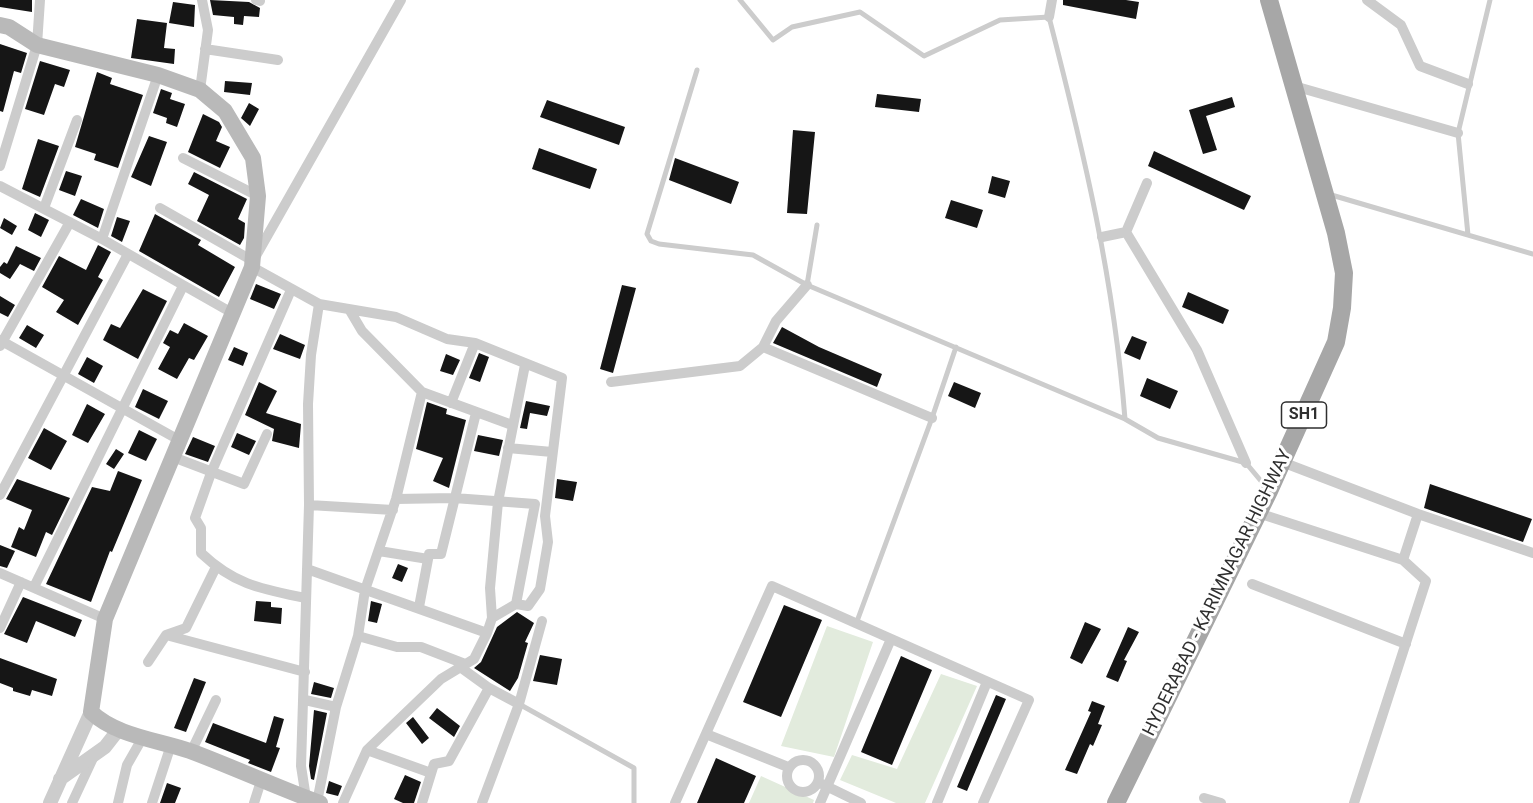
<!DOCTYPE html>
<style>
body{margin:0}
canvas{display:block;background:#fff}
</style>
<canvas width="1533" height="803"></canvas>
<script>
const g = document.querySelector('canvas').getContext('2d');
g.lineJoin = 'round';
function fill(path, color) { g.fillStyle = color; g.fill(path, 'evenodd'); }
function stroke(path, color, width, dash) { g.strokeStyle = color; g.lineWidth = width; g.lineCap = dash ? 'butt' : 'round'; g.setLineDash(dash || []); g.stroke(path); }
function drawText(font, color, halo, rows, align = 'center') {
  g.font = font + ' Roboto,sans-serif'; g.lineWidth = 6; g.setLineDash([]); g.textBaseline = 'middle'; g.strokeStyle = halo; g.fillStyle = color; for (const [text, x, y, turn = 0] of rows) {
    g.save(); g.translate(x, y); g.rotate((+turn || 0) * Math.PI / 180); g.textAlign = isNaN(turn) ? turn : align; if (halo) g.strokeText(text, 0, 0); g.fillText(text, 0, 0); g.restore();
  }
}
fill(new Path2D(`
 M827 626 873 642 834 757 781 746Z
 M941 674 977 686 925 803H896L840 780 852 755 897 769Z
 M761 776 814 800 813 803H749Z`), '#e2ebdd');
fill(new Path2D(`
 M0 0H32V12L0 7Z
 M210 0 249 2 260 8 259 17 244 16 243 25 234 24V17L213 15Z
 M1063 0H1126L1139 2 1136 19 1063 5Z
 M173 2 195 5 194 27 169 23Z
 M137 19 167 23 164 48 175 49 174 64 131 58Z
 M0 44 27 53 21 73 14 71 3 112 0 111Z
 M40 61 70 70 64 87 55 84 44 115 25 109Z
 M97 72 112 78 110 84 143 95 118 168 94 160 96 154 75 147Z
 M225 81 252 83 250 95 224 92Z
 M161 89 172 93 170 99 185 104 177 127 166 123 167 118 153 113Z
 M877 94 921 99 919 112 875 107Z
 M1232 97 1235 107 1206 116 1217 150 1203 154 1189 110Z
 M547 100 625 127 619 145 540 117Z
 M249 103 259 109 250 126 241 118Z
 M203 114 219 122 222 127 216 141 230 147 220 168 188 152Z
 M793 130 815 132 807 214 787 213Z
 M149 136 167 142 151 186 131 177Z
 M38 139 59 146 40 197 22 189Z
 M539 148 597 169 590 189 532 169Z
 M1154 151 1251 196 1244 210 1148 166Z
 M675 158 739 182 731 204 669 180Z
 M66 171 82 176 75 196 59 190Z
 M194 172 247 199 238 219 245 223 244 238 240 245 197 221 209 195 188 184Z
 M992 176 1010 181 1005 198 988 193Z
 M81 199 104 209 98 228 73 215Z
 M951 200 983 210 977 228 945 218Z
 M35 213 49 220 41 237 28 230Z
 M155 214 201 240 198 245 235 267 219 297 139 251Z
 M117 217 130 221 122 242 111 236Z
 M4 218 17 226 12 235 0 228Z
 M98 245 111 252 98 277 103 280 78 325 56 312 64 300 42 287 59 256 86 270Z
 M16 246 41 258 34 271 20 264 10 279 0 273V267L4 262 7 264Z
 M256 284 281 294 274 309 250 299Z
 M622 285 636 288 613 373 600 369Z
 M143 289 167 301 138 359 103 340 111 324 120 328Z
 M1188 292 1229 310 1223 324 1182 307Z
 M0 296 15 305 8 317 0 313Z
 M184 323 208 336 194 360 189 358 177 379 158 369 170 347 163 343 170 330 178 334Z
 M27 325 44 335 36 348 19 338Z
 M782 327 819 347 882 374 877 387 773 343Z
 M280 334 305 345 300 359 273 349Z
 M1132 336 1147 342 1140 360 1124 353Z
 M234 347 248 353 243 366 228 360Z
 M479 353 489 357 480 382 469 378Z
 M446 354 460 360 453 375 440 371Z
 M87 357 103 366 94 383 78 374Z
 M1147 378 1178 391 1170 409 1140 396Z
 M259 382 277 391 266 413 301 424 299 448 272 441 274 429 245 415Z
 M954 382 981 393 975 408 948 396Z
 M143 389 168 401 159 419 135 407Z
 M526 401 550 406 547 416 530 413 527 429 520 428Z
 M427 402 447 409 446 414 466 420 449 488 433 481 443 458 416 449Z
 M87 404 105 414 88 443 72 435Z
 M44 428 67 441 51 470 28 458Z
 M139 430 157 439 146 461 128 453Z
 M237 433 256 441 249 455 231 447Z
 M478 435 503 440 499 456 474 451Z
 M193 437 215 446 208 462 185 454Z
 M116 449 124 454 114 469 106 464Z
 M118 471 142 480 112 552 110 551 91 602 46 584 92 487 110 491Z
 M17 479 70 498 52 535 46 532 36 557 11 547 19 527 24 530 32 510 6 499Z
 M557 479 577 482 573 501 555 498Z
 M1430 484 1532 519 1523 542 1424 508Z
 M0 545 15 551 7 568 0 566Z
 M398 564 408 568 402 582 392 578Z
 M23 597 82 620 75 637 36 621 27 643 4 634Z
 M256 601 271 602V607L282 608 281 624 254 621Z
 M371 601 382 604 377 623 368 621Z
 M784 605 822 620 781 717 743 702Z
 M517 612 534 623 525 642 528 643 518 678 510 691 474 668 481 662 497 627Z
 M1085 622 1101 629 1082 664 1070 658Z
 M1128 627 1139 632 1124 660 1127 661 1118 682 1106 677Z
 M540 655 562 659 557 685 533 681Z
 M901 656 932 670 892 765 861 752Z
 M0 658 57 679 52 696 32 690 30 696 13 691V688L0 683Z
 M194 678 206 682 186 732 174 728Z
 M314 682 334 688 331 698 311 694Z
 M996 695 1006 699 967 791 957 787Z
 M1092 701 1105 706 1098 724 1102 725 1093 746 1090 744 1077 774 1065 770 1091 712 1088 711Z
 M437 708 460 726 454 737 429 718Z
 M314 710 327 713 314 780 311 779 309 766Z
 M274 716 284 719 276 747 280 748 271 772 248 763 250 760 205 742 213 723 266 743Z
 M413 717 429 738 422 744 406 723Z
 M716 758 756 776 744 803H697Z
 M405 775 421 782 414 803H403L394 799Z
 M329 781 342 786 338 796 326 793Z
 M167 783 181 788 175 803H160Z`), '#161616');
stroke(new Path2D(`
 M740 0 773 40 792 27 860 12 924 56 1000 20 1049 17C1084 153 1114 279 1125 419L1158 438 1246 463 1266 487
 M697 70 647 234 651 241 659 244 753 255 807 285
 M1328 194 1533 254
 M817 225 807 285 1125 419
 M1468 235 1458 133 1490 0
 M856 624 932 418 956 347
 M519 704 634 768V803`), '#ccc', 5);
stroke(new Path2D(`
 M256 0 260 1
 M1367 0 1401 25 1420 66 1468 84
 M1049 17 1052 0
 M205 49 278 60
 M1294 86 1458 133
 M200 90 208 30 202 0
 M183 158 258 196
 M0 166 37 45 40 0
 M0 186 102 239 234 314
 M44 208 77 120
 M160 208 253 261 401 0
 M1126 232 1197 350 1246 463
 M1102 237 1126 232 1147 183
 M102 239 158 75
 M252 267 319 304 396 317 447 339 475 343 562 378 545 516 548 542 540 589 528 606 516 604 492 618
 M807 285 776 321 763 347 932 418
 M291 290 211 473 195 518 201 528V553C235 585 261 589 305 598
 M349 309 362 331 422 392
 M0 340 179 440
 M0 346 70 222
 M611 382 740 366 763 347
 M451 403 475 343
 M508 448 552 452
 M173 457 244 484 267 434
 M1282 462 1418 514 1533 553
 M0 495 128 254
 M396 499 454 498 535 504 516 604
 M309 505 393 510
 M1258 513 1403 560 1426 581 1354 803
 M379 551 428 559
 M1403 560 1418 514
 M307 569 487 633
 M0 573 105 619
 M1252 584 1406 644
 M34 587 183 286
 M419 607 429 554H441L476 413
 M0 628 21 582
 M166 635 305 672
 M358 636 397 647H421L465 664
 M148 662 166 635 186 628 216 567
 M460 667 489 688 519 704
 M305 700 336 707
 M706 734 788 767
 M367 750 431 773
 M191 752 216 700
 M787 776a16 16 0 1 1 32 0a16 16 0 1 1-32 0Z
 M822 784 861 803
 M306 798 301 766 309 505 308 404 311 355 319 304
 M1204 798 1221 803
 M317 802 336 707 358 636 365 590 396 499 422 392 512 425
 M72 803 94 756
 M118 803 127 765 143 737
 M152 803 171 745
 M254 803 261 781
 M343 803 367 750 441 679 474 659 487 633 492 618 490 588 498 502 525 365
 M422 803 434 764 449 761 489 688
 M482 803 519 704 542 621
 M675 803 772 586 1029 700 983 803
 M820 803 891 639
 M937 803 987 682`), '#ccc', 10);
stroke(new Path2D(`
 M60 779 105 747 119 729
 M50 803 91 712`), '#ccc', 14);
stroke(new Path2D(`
 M0 25 9 27 37 45 158 75 200 90 225 111 253 158 258 196 252 267 105 619 91 712C116 736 158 740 190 751 233 767 276 787 320 803`), '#b9b9b9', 16);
stroke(new Path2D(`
 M1116 803 1269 491 1336 342 1342 308 1344 273 1336 233 1269 0`), '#a7a7a7', 18);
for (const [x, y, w] of [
 [1304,415,45]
]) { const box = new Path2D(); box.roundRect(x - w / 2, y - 13, w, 26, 4.5); g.fillStyle = '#fff'; g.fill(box); stroke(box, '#2f2f2f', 1.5); }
drawText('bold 16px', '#2f2f2f', null, [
 ["SH1",1304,415]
]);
drawText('18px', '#2f2f2f', '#fff', [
 ["HYDERABAD - KARIMNAGAR HIGHWAY",1218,593,-64]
]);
</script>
